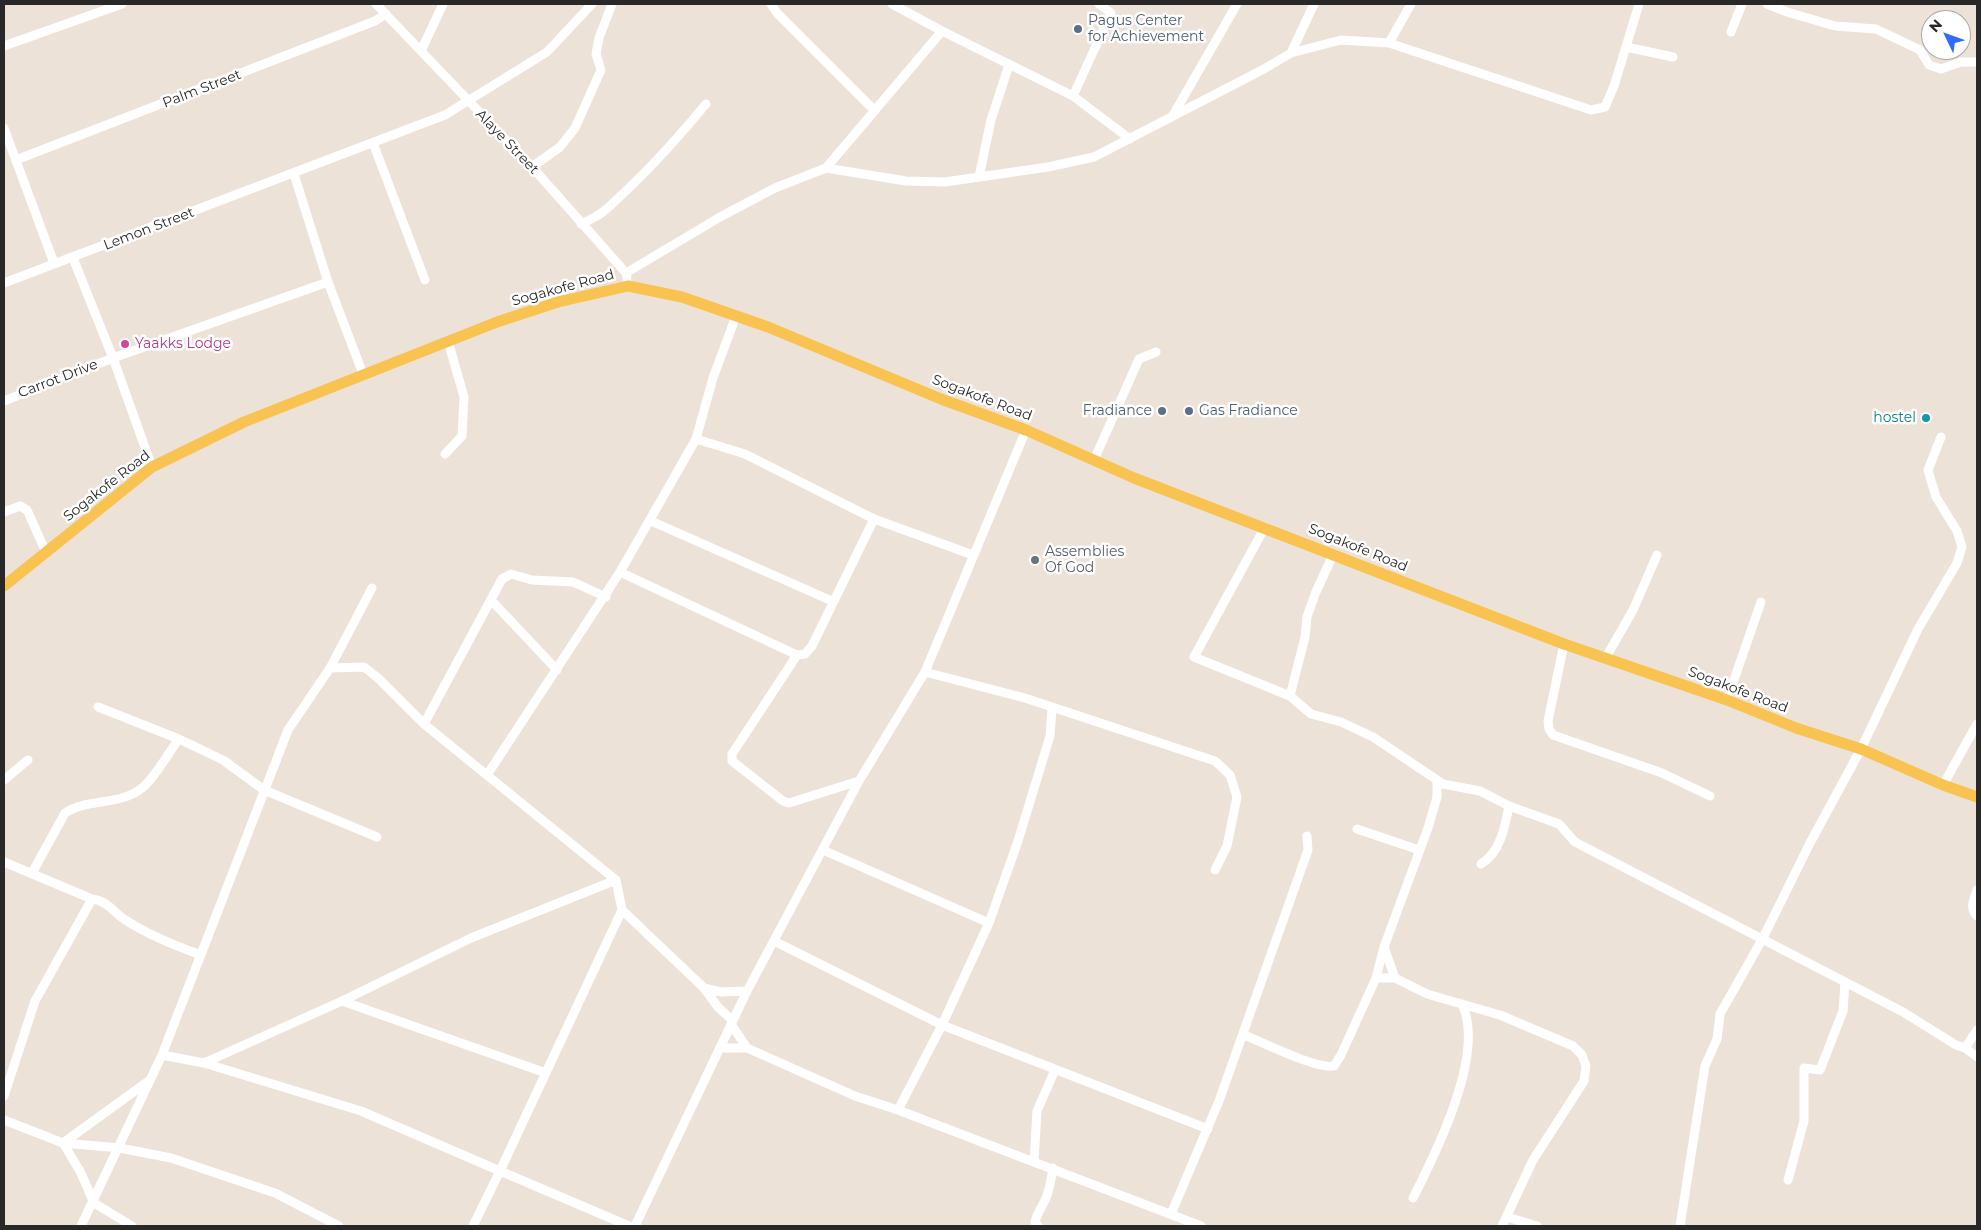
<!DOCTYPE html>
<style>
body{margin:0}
#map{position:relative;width:1981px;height:1230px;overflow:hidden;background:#ece2d8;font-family:Montserrat,sans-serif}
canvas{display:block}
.frame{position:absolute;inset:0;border:5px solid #282828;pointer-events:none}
.north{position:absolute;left:1921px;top:10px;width:50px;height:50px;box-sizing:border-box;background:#fff;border:1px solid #a9a9a9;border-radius:50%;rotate:312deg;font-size:14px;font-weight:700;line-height:20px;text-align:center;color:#282828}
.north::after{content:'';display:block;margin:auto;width:18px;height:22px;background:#3269ff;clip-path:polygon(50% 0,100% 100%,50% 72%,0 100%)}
</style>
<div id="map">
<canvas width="1981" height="1230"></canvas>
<div class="frame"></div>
<div class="north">N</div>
</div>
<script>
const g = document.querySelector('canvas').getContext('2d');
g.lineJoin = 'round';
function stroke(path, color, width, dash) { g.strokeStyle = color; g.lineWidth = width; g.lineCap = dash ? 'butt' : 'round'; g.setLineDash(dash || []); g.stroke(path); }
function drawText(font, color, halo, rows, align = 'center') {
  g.font = font + ' Montserrat,sans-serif'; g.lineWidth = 5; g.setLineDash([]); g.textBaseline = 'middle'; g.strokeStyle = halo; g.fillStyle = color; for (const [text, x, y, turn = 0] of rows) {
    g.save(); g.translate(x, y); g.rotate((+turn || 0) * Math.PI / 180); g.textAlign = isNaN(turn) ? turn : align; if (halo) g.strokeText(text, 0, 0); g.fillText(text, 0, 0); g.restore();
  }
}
stroke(new Path2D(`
 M376 4 532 167 626 273 627 278
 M771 4 777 13 875 111
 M892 4 942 31 1073 96 1130 139
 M1767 4 1787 12 1835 26 1876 29 1920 50 1929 65 1941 69 1961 62H1977
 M1731 32 1742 4
 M1389 43 1411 4
 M4 46 122 4
 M1626 47 1673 57
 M421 51 443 4
 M1291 53 1314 4
 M1073 96 1111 13 1099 4
 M1172 117 1237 4
 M4 128 54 263
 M373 143 425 280
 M16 160 375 21 386 14
 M532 167 560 147 575 128 601 70 596 54 599 38 612 4
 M826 168 942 31
 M294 174 328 282 363 374
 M979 177 991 120 1009 65
 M581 224C608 212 610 205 630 187 657 161 682 133 706 104
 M73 258 113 358 152 467
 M626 273 720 217 775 188 826 168 906 181 945 182 1048 167 1094 157 1264 69 1291 53 1341 40 1389 43 1591 110 1605 107 1614 86 1639 4
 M4 283 445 115 547 52 592 4
 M4 401 113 358 328 282
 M1026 430 925 672 1025 698 1215 761 1230 775 1237 797 1227 846 1215 870
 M696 439 745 454 874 519 973 555
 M445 454 462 436 464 397 448 341
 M1094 460 1139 359 1156 352
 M4 512 20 506 27 510 46 552
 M651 521 832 601
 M1265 527 1194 657 1290 696 1311 714 1341 722 1373 737 1443 784 1480 791 1509 806 1559 824 1575 842 1903 1012 1956 1045 1965 1048 1977 1030
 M620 572 696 439 713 378 736 316
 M492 601 557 670
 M1564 644 1548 721 1549 729 1553 735 1662 773 1710 796
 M797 655 732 754V761L783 801 789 803 859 781
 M1605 659 1633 610 1657 555
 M330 668 364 667 378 678 424 724 616 880 622 910 500 1171 629 1226
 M1290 696 1305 637 1307 617 1315 594 1333 555
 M1727 700 1761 602
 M98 707 179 739 223 760 264 790 377 837
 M1052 708 1050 736 1018 841 989 923 942 1025 898 1110 1201 1226
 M424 724 502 579 511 574 532 580 573 582 606 597
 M487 775 620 572 797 655 805 654 812 646 874 519
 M4 780 28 760
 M1943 785 1977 724
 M1357 829 1419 850
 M823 850 989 923
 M4 862 92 899C109 901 113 913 127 921 150 936 176 946 201 955
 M1481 864C1500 853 1505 827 1509 806
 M32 873 65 813C87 798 120 806 142 788 155 778 168 753 179 739
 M1977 890C1974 899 1969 908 1977 916
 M622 910 704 988 718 1007 733 1021
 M774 941 942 1025 1208 1129
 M1384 947 1395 978
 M1376 978H1395L1427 994 1500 1015 1573 1046 1582 1055 1586 1066 1584 1081 1533 1160 1502 1226
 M704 988 721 992 747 991
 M731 1024 747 1048
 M1244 1035C1262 1042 1318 1070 1334 1066L1341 1055 1376 978 1384 947 1428 828 1437 797V780
 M720 1048H747L855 1096 898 1110
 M1965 1048 1977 1057
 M162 1055 204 1063 361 1111 500 1171 473 1226
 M204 1063 342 1001
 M546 1073 342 1001 471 938 616 880
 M4 1096 35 1001 92 899
 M4 1120 63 1143 120 1148 171 1158 275 1193 339 1226
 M1034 1162 1037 1111 1055 1070
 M1788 1180 1804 1121V1068L1820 1070 1843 1011 1845 983
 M1413 1198C1436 1153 1486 1053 1462 1004
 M1171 1214 1219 1101 1308 850 1307 836
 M1507 1217 1537 1226
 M81 1226 162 1055 288 730 330 668 372 588
 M132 1226 94 1203 80 1171 63 1143 150 1080
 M635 1226 747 991 859 781 925 672
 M1038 1226 1035 1222C1037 1214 1039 1211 1043 1204 1050 1193 1051 1179 1053 1168
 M1680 1226 1705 1066 1717 1039 1720 1014 1763 938 1810 843 1861 749 1918 629 1957 563 1962 547 1957 531 1936 497 1928 470 1941 437`), '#fff', 9);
stroke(new Path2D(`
 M4 586 152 467 244 422 497 322 558 302 628 286 682 297 768 327 941 399 1026 430 1134 478 1564 644 1727 700 1796 728 1861 749 1943 785 1977 797`), '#f8c351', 11);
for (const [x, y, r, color] of [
 [1078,29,5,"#5c6f8a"],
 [125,344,5,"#d1479c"],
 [1162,411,5,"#5c6f8a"],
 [1189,411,5,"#5c6f8a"],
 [1926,418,5,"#0f9aa8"],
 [1035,560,5,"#6b7280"]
]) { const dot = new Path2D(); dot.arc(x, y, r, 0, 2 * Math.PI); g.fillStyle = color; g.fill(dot); stroke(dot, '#fff', 2); }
drawText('14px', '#4e5e75', '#fff', [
 ["Pagus Center",1088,21],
 ["for Achievement",1088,37],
 ["Fradiance",1152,411,"right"],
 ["Gas Fradiance",1199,411]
], 'left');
drawText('14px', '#282828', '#fff', [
 ["Palm Street",202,89,-21],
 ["Alaye Street",507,142,46],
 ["Lemon Street",149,229,-21],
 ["Sogakofe Road",563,288,-15],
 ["Carrot Drive",58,379,-21],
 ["Sogakofe Road",982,398,21],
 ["Sogakofe Road",107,486,-38],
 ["Sogakofe Road",1358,548,22],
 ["Sogakofe Road",1738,690,21]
]);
drawText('14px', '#b23c85', '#fff', [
 ["Yaakks Lodge",135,344]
], 'left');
drawText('14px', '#0d838f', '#fff', [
 ["hostel",1916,418]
], 'right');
drawText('14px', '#5b616d', '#fff', [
 ["Assemblies",1045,552],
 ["Of God",1045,568]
], 'left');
</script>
